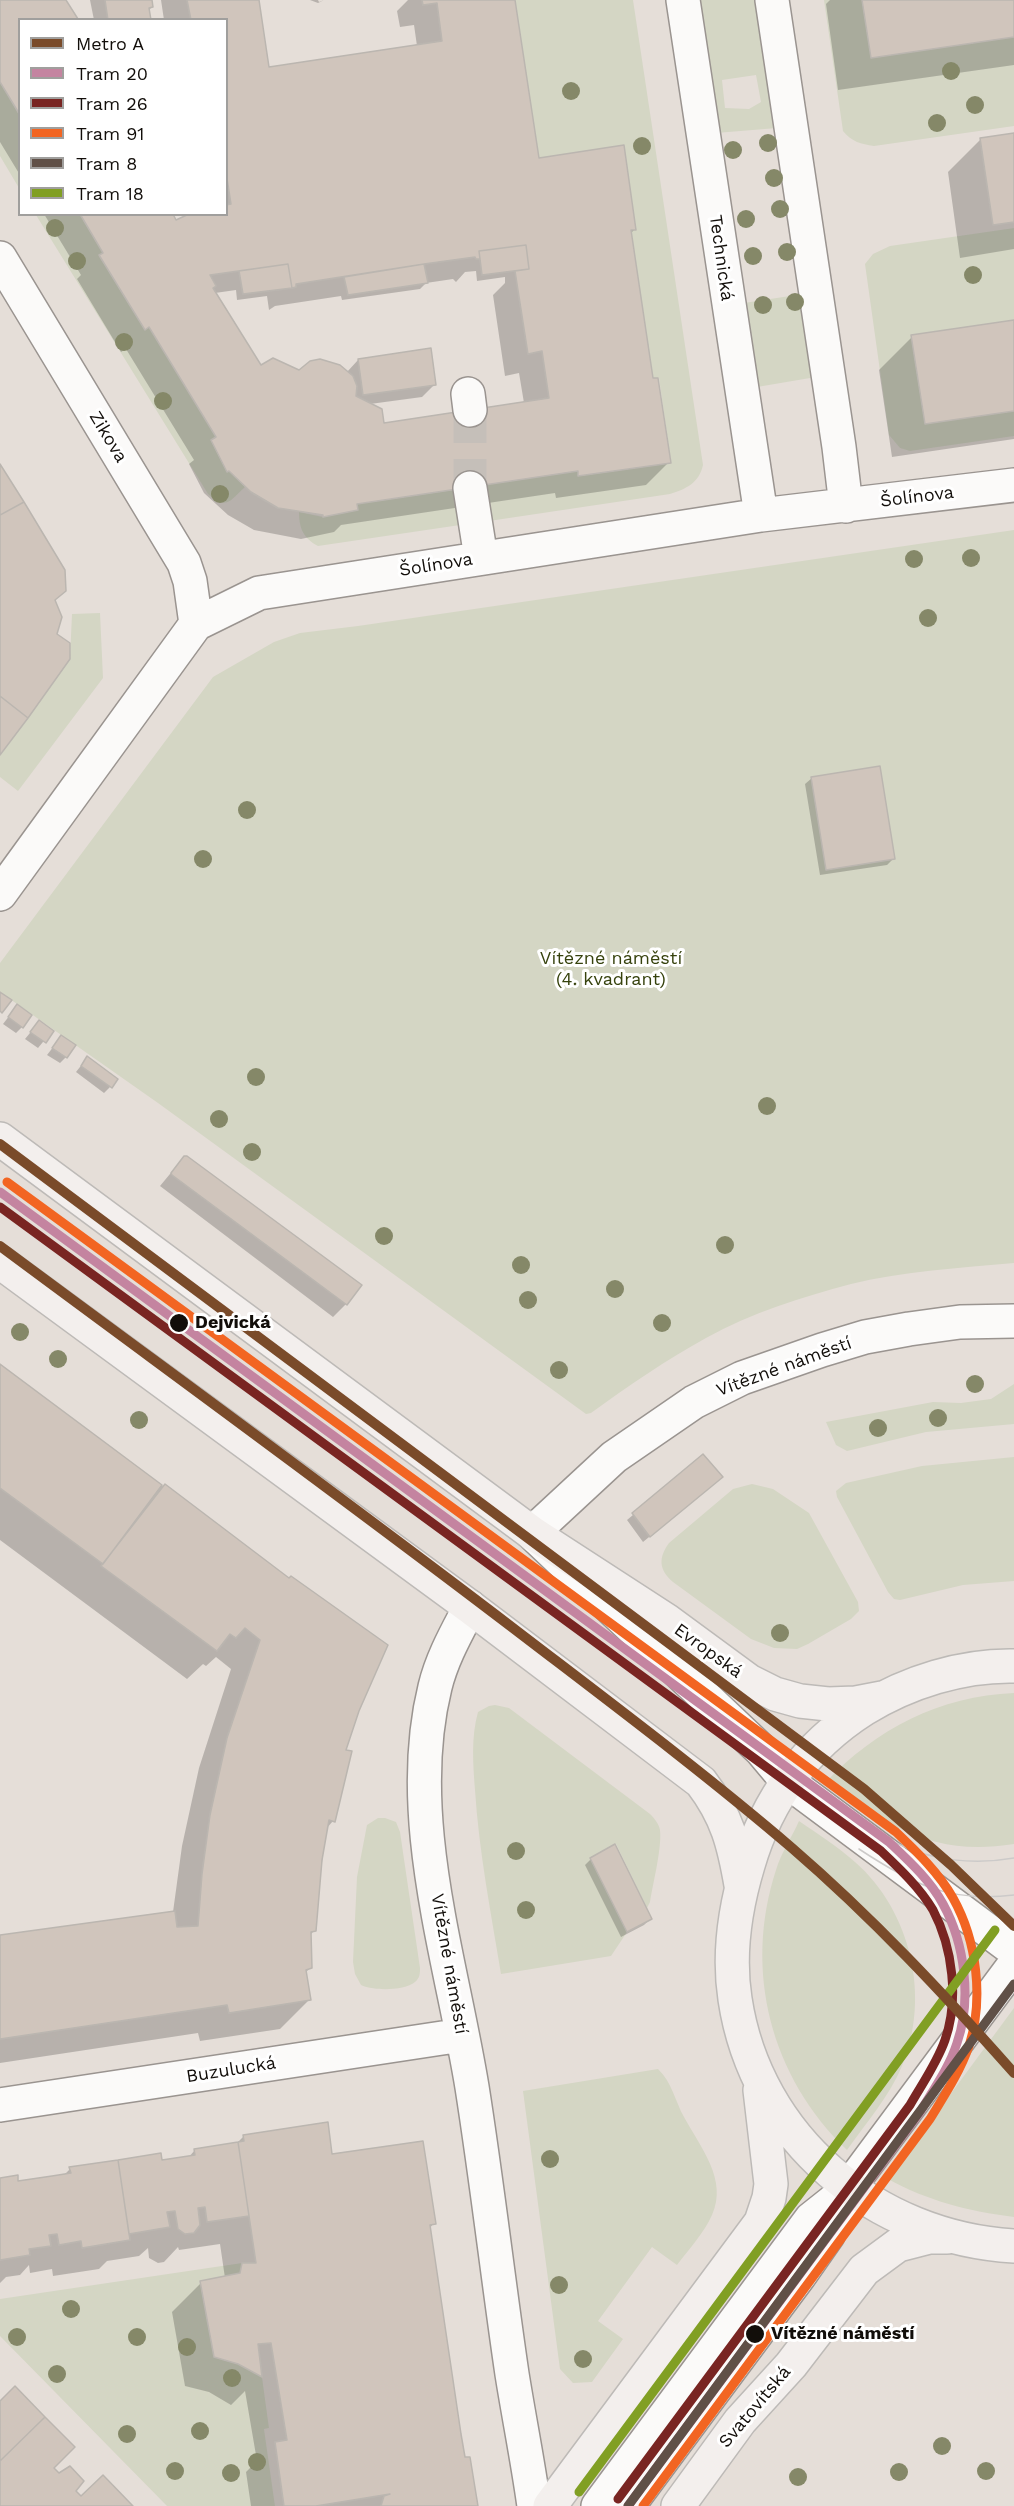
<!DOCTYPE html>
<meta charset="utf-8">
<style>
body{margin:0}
#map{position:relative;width:1014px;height:2506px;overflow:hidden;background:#e5ded8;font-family:"Work Sans",sans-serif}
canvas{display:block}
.legend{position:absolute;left:18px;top:18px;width:210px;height:198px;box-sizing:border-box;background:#fff;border:2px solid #a09f9d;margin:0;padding:8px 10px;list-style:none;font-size:18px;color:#120e0a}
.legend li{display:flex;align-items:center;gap:12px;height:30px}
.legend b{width:30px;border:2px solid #a09f9d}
</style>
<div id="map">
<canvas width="1014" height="2506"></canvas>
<ul class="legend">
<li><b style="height:8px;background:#7a4b2a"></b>Metro A</li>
<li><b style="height:8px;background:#c484a0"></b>Tram 20</li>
<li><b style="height:8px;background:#792522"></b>Tram 26</li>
<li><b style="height:8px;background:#f26522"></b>Tram 91</li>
<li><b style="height:8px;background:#605047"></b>Tram 8</li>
<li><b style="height:8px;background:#819f23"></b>Tram 18</li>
</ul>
</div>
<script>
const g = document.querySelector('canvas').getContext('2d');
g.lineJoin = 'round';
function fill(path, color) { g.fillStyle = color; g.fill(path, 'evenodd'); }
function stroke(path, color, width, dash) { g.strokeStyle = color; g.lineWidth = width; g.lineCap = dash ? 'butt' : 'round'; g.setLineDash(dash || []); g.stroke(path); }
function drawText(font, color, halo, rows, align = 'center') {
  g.font = font + ' "Work Sans",sans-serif'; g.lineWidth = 6; g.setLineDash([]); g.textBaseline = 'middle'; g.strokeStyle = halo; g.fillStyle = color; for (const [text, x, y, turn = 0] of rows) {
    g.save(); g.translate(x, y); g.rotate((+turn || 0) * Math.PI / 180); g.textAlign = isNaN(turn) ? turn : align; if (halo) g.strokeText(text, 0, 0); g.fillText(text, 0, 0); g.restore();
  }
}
fill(new Path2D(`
 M515 0H633L703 465C699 483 686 489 670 494L489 521 483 485 578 471 579 476 671 463 659 378H653L631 230 636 229 624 146 539 158Z
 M696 0H758L777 128 716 133ZM756 75 761 102 749 109 725 108 722 80Z
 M824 0H862L871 58 1014 37V126L874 146C861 144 852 142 843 131Z
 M0 82 19 115V188L0 156Z
 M36 215H80L103 253 99 256 145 330 149 327 216 437 211 441 227 472 229 471 245 487C229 502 227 510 208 494Z
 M1014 228V320L911 336 925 424 1014 411V436L910 451 900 448 889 435 865 264 873 254 890 246Z
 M803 294 816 377 757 387 744 303Z
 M454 490 460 525 318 546C303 538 299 528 299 512L323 517 358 510 357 504Z
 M1014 530V1263C960 1268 904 1271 851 1284 802 1297 751 1313 706 1338 666 1360 628 1386 591 1413L586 1414 158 1103 0 992V963L213 677 274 642 300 633 358 626Z
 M100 613 103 678 18 791 0 777V755L70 659 72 614Z
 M1014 1384V1424L926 1432 847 1451 836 1445 826 1422 933 1402 961 1403 991 1399Z
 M1014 1457V1581L963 1585 900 1600 894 1599 888 1592 837 1497 836 1491 846 1483 922 1466Z
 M752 1484 773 1489 809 1513 858 1602 859 1611 851 1619 808 1644 797 1649 774 1648 751 1639 673 1582C659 1570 658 1558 669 1543L733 1489Z
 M1014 1693V1844C932 1857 890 1826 826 1782 876 1729 940 1696 1014 1693Z
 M495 1705 509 1708 650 1814C654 1818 659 1824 660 1830 662 1848 653 1883 650 1902L647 1908 616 1844 590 1858 627 1932 611 1956 501 1974C491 1913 479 1852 475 1790 473 1764 471 1737 478 1712L489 1706Z
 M378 1818H385L396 1822 400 1832 420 1968C420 1973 420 1978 415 1982 404 1991 373 1991 361 1985L355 1974 353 1962 357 1877 367 1825Z
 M799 1821C818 1834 838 1847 855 1862 911 1911 931 1997 902 2066 889 2097 866 2123 847 2150 771 2077 743 1971 776 1870 781 1853 792 1837 799 1821Z
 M1014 2008V2217C968 2211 928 2201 888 2179Z
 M658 2069C672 2082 675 2101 684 2117 701 2148 728 2180 712 2215 704 2233 689 2249 677 2265L652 2247 598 2321 623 2339 592 2382 573 2383 560 2369 523 2091Z
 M242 2263 240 2273 200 2282 214 2357 238 2364 262 2377 269 2428 264 2429 275 2506H167L0 2336V2299Z`), '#d4d6c4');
fill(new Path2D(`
 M0 0H64L76 19 20 20V175L0 142Z
 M90 0H150L152 7 148 11 149 20H94Z
 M161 0H257L268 68 417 46 414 25 400 27 397 11 408 0H514L537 159 635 229 630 234 651 380 669 462 646 485 556 498 555 493 341 525 334 532 301 539 254 530 228 515 204 493 189 464 194 460 126 349 121 352 77 279 81 275 44 214H167L176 222 226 214V20H164ZM476 271 477 281 505 277V283L493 295 505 376 519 373 524 403 383 424 370 404 422 397 435 384 358 360 347 372H299L261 367 215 293 236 290 237 300 267 296 269 310 275 306 341 296 342 300 420 289 426 283 453 279 456 282 465 272Z
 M310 0H318L319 2 324 0 318 3Z
 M830 0H1014V65L838 90 826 4Z
 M1014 134V249L960 258 948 172 981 139Z
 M1014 322V439L892 457 879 370 912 337Z
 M812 778 893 859 887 865 820 875 805 784Z
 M17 1006 22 1027 16 1033 3 1024Z
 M39 1022 52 1031 38 1048 25 1039Z
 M61 1037 66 1057 60 1063 47 1055Z
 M87 1058 110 1087 104 1093 76 1072Z
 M184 1157 360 1286 346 1304 333 1317 160 1186Z
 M0 1366 289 1580 358 1711 344 1751 333 1821 326 1829 314 1931 310 1935V1968L305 1973 309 2000 280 2029 200 2041 198 2033 0 2063V1936L173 1912 182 1846 199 1768 231 1669 216 1657 206 1666 203 1664 187 1679 0 1540Z
 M703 1456 715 1483 643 1542 627 1520Z
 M591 1859 650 1919 644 1925 621 1937 585 1865Z
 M244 2136 331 2156 434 2223 429 2229 463 2459 477 2506H251L246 2472 257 2461 245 2391 231 2405 209 2392 185 2386 172 2312 201 2283 225 2278 220 2244 179 2250 178 2247 164 2262 158 2263 149 2258 148 2248 139 2256 107 2261 99 2269 53 2276 52 2269 30 2273 29 2265 20 2275 6 2277 0 2283V2179L17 2183 63 2176 70 2169 188 2158 195 2150 236 2144Z`), '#0003');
const building = new Path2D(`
 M0 0H66L78 19 20 20V115L0 82Z
 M105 0H152L153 7 149 8 151 20H108Z
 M187 0H259L269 67 442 41 437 3 423 5 422 0H515L539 158 624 145 636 230H631L653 378H658L671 463 578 476V471L357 504 358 510 323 517V515L278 508 251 492 229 471 227 472 211 440 216 437 149 327 145 330 99 255 103 253 80 214H173L176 220 189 214H226V205L231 204 226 172V20H191ZM526 245 529 269 515 271 528 354 542 351 549 398 384 423 382 409 356 396 357 386 353 376 340 365 320 359 310 361 299 370 273 358 261 365 213 288 216 286 210 275 288 264 292 288 296 287V284L424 264 475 257 476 259H480L479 251Z
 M862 0H1014V37L871 58Z
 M1014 133V222L993 225 980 138Z
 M526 245 529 269 482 275 479 251Z
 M288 264 292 288 243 294 239 271Z
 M424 264 428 283 348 295 344 277Z
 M1014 320V411L925 424 911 335Z
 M431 348 436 385 363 395 358 359Z
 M0 464 24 502 0 515Z
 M24 502 65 570 66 591 55 600 62 617 57 634 70 643V659L28 718 0 696V515Z
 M0 696 28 718 0 755Z
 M880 766 895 859 826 870 811 777Z
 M0 992 12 1000 2 1013 0 1011Z
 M17 1004 32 1015 23 1028 8 1017Z
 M39 1020 54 1031 46 1043 30 1032Z
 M61 1035 76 1045 67 1058 52 1048Z
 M87 1056 118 1079 112 1088 81 1066Z
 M184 1156H187L362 1285 347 1305 172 1175 171 1173Z
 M0 1364 162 1485 103 1564 0 1488Z
 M703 1454 723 1477 650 1537 632 1513Z
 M165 1484 289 1578 291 1576 388 1645 359 1711 346 1750 352 1751 335 1822 329 1820 322 1860 316 1931 311 1932 312 1968 306 1970 311 2000 229 2013 227 2005 0 2039V1935L175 1911 177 1927 198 1926 202 1874 210 1815 227 1738 260 1640 245 1628 236 1638 230 1634 217 1651 101 1566Z
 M615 1844 652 1919 627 1932 590 1858Z
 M328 2122 332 2154 423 2141 436 2224 430 2225 461 2434 465 2457H470L478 2506H381L384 2496 390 2494 316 2506H284L275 2442 287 2440 271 2343 258 2344 262 2377 238 2364 214 2357 200 2281 240 2273 242 2263H256L238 2142 244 2141 243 2135Z
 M238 2142 249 2216 207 2222 205 2207 198 2208 200 2225 194 2233 185 2234 178 2229 175 2211 167 2212 170 2227 129 2234 118 2160 161 2153 162 2160 195 2155 194 2149Z
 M118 2160 130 2240 82 2248 81 2241 59 2245 57 2234 49 2235 51 2246 29 2249 30 2255 0 2260V2178L18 2175V2181L52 2176 71 2173 69 2167Z
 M15 2386 45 2417 0 2461V2401Z
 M45 2417 75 2447 54 2468 59 2473 70 2466 84 2481 76 2491 81 2496 103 2475 133 2506H0V2461Z`);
fill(building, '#d0c5bc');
stroke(building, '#bbb6b0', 1.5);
stroke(new Path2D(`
 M470 410V488`), '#c5bfb9', 33, [33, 16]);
const minor = new Path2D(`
 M683 0 761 515
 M772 0 839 447 846 506
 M0 258 184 563 190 581 196 624
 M468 394 470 410
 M470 488 481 558
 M0 894 196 624 259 593 761 515 1014 485
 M1014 1321 960 1322 909 1329 865 1337 822 1350 742 1378 694 1402 614 1457 532 1533 761 1750 787 1781 1014 1950
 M470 1607C457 1632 442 1658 435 1687 403 1816 451 1958 472 2087 487 2182 498 2279 512 2374 519 2418 528 2462 534 2506
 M0 2105 462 2035
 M598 2506 811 2219 840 2196
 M628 2506 800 2275 828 2235 849 2187 1014 1965`);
const major = new Path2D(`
 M0 1139 532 1533 666 1620 749 1681 775 1694 800 1701 828 1704 856 1703 882 1698
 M0 1262 470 1607 701 1782C727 1816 734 1844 741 1885
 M1014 1666C962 1665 908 1682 864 1709 806 1746 767 1800 748 1865 735 1908 728 1954 735 1999 756 2139 876 2238 1014 2246
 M550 2506 761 2222 769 2198 771 2184 760 2090
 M678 2506 740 2421 791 2365 864 2270 898 2245 929 2237H947`);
stroke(minor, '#9a9490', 36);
stroke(major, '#bdbab7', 36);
stroke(minor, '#fbfaf9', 33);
stroke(major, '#f3efed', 33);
stroke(new Path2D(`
 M853 1816C867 1825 881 1836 896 1843 932 1861 975 1865 1014 1858
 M859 1849C912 1884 949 1903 1014 1895`), '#cccac9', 1.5);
stroke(new Path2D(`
 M0 1192 889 1842C909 1861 930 1880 943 1904 965 1944 972 2000 957 2043 949 2068 933 2090 920 2112L628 2506`), '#c484a0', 9);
stroke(new Path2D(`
 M0 1207 881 1851C900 1869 920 1888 933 1910 953 1948 959 2000 945 2040 937 2063 922 2084 910 2105L618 2499`), '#792522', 9);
stroke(new Path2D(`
 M7 1182 896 1832C917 1852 939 1873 953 1898 977 1941 984 1999 969 2046 960 2072 944 2096 930 2119L643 2506`), '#f26522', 9);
stroke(new Path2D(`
 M628 2506 1014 1984`), '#605047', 9);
stroke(new Path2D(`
 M579 2492 995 1930`), '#819f23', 9);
stroke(new Path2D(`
 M0 1144 864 1789 951 1865 1014 1926
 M0 1246C171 1373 343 1498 513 1628 607 1700 702 1771 792 1848 872 1917 944 1994 1014 2073`), '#7a4b2a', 10);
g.fillStyle = '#858868';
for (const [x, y] of [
 [951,71],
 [571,91],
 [975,105],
 [937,123],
 [768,143],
 [642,146],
 [733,150],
 [774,178],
 [780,209],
 [746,219],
 [55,228],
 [787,252],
 [753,256],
 [77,261],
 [973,275],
 [795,302],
 [763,305],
 [124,342],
 [163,401],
 [220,494],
 [971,558],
 [914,559],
 [928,618],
 [247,810],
 [203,859],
 [256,1077],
 [767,1106],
 [219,1119],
 [252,1152],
 [384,1236],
 [725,1245],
 [521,1265],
 [615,1289],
 [528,1300],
 [662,1323],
 [20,1332],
 [58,1359],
 [559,1370],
 [975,1384],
 [938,1418],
 [139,1420],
 [878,1428],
 [780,1633],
 [516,1851],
 [526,1910],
 [550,2159],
 [559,2285],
 [71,2309],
 [17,2337],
 [137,2337],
 [187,2347],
 [583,2359],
 [57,2374],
 [232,2378],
 [200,2431],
 [127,2434],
 [942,2446],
 [257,2462],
 [175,2471],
 [986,2471],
 [899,2472],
 [231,2473],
 [798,2477]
]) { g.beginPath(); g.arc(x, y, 9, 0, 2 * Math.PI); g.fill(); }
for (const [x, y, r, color] of [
 [179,1323,10,"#120e0a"],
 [755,2334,10,"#120e0a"]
]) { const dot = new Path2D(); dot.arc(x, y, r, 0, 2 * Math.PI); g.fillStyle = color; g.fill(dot); stroke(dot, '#fff', 2); }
drawText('18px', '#120e0a', '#fff', [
 ["Technická",721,258,82],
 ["Zikova",108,437,59],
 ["Šolínova",917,497,-7],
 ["Šolínova",436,565,-9],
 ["Vítězné náměstí",784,1367,-20],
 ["Evropská",708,1651,36],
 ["Vítězné náměstí",449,1964,80],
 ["Buzulucká",231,2070,-9],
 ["Svatovítská",755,2407,-50]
]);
drawText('18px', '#36420d', '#fff', [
 ["Vítězné náměstí",611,959],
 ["(4. kvadrant)",611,980]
]);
drawText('bold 18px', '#120e0a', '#fff', [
 ["Dejvická",195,1323],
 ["Vítězné náměstí",771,2334]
], 'left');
</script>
